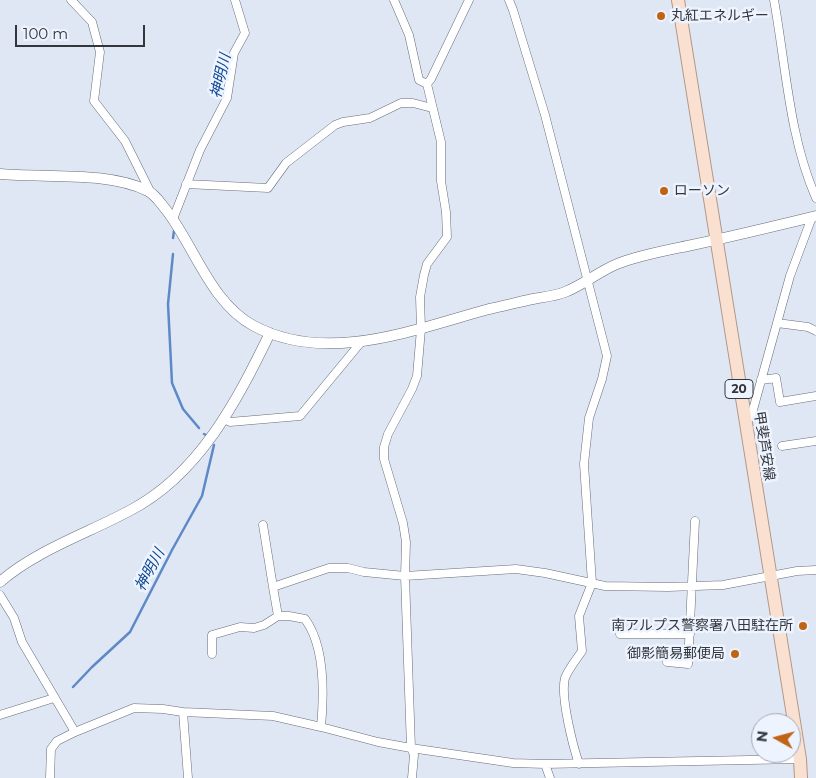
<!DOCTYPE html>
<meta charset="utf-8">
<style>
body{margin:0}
#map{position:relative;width:816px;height:778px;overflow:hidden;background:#dfe7f4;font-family:Montserrat,sans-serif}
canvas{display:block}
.north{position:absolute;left:751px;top:713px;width:50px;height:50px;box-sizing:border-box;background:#edf4ff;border:1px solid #a3a8b1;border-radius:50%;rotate:277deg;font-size:14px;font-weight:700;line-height:20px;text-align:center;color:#33363b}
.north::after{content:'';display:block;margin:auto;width:18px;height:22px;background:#c06314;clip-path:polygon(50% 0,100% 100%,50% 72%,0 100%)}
.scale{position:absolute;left:15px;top:25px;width:130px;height:22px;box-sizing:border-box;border:2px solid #33363b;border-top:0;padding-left:6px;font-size:15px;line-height:18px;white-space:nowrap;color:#33363b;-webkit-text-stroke:4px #edf4ff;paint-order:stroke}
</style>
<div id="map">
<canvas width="816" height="778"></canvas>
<div class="north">N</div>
<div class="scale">100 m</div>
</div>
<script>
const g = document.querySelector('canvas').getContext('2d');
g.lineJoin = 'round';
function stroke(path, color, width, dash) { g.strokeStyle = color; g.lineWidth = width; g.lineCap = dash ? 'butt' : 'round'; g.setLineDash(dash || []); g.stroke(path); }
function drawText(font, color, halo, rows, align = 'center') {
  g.font = font + ' Montserrat,"Noto Sans JP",sans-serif'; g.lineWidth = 5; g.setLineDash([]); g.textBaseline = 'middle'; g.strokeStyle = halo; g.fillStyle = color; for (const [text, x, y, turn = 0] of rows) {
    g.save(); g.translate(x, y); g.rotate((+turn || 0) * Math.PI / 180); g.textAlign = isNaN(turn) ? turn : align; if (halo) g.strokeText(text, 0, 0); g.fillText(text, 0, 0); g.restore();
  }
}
stroke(new Path2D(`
 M173 238 174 231
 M173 254 168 304 172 383 183 409 199 428
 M204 434 206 435
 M73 687 92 667 130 632 172 550 202 496 214 445`), '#5e89c8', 2.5);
const minor = new Path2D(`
 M71 0 92 22 100 52 94 101 125 141 151 193
 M394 0 409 35 419 80 427 84
 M509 0 513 10 545 115 607 356 602 379 589 418 584 464 592 583 579 616 582 651C576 660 569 668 565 678 560 696 573 746 579 764
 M774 0C786 66 789 136 816 198
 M186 184 268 188 286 163 335 125 343 122 370 118 401 103H413L432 108
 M173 219 200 150 227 98 234 53 245 33 235 0
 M777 323 808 327 816 331
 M761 380 776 378 780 402 816 396
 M744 417H751L790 276 812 217
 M224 419 230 422 300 416 362 341
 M782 446 816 441
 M263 525 273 587
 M0 595 14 618 22 642 75 732
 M620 634H690
 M212 654V635L240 627 254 628 264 625 278 616
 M667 662 688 664 695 521
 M183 712 188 778
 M0 715 54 698
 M321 727C324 695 325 646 305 619L289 616H278L273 587 329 568H348L364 572 405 576 516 569 545 573 605 586 668 587 723 585 797 571 816 570
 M545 764 550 778
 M50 778 51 749 57 741 75 732 134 708 163 709 183 712 273 716 321 727 378 742 411 748 513 763 545 764 800 759
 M412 778 414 755 411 748 405 576 406 542 403 523 384 459V447L388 434 412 389 417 376 421 329 420 297 424 275 427 264 447 237 446 212 441 181V142L427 84 431 79 469 0`);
const tertiary = new Path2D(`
 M0 174C45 178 109 171 148 191 156 195 161 204 167 211 195 248 211 303 254 326 328 365 415 329 489 309 504 306 518 302 533 299 544 297 555 296 565 292 583 285 598 272 617 264 639 255 668 250 692 245 733 236 775 226 816 216
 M0 582C35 551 88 533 129 511 199 475 237 401 270 333`);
const primary = new Path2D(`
 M678 0 800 759 801 778`);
stroke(minor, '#666d78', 9);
stroke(tertiary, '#666d78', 11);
stroke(primary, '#b29787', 14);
stroke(minor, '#fff', 8);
stroke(tertiary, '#fff', 10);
stroke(primary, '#fae0d0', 12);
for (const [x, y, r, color] of [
 [661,16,5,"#c06314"],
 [664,191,5,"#c06314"],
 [803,626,5,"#c06314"],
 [735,654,5,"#c06314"]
]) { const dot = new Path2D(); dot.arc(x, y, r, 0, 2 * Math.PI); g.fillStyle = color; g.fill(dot); stroke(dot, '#edf4ff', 2); }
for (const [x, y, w] of [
 [739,389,28]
]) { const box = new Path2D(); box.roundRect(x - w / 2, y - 9.5, w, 19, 4); g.fillStyle = '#edf4ff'; g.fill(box); stroke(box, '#33363b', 1); }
drawText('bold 12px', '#33363b', null, [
 ["20",739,389]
]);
drawText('14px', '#33363b', '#edf4ff', [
 ["丸紅エネルギー",671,16],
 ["ローソン",674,191],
 ["南アルプス警察署八田駐在所",793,626,"right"],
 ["御影簡易郵便局",725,654,"right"]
], 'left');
drawText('14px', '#33363b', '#edf4ff', [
 ["甲斐芦安線",764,446,81]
]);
drawText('italic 15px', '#0e4792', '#edf4ff', [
 ["神明川",221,76,-77],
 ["神明川",150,570,-62]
]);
</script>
